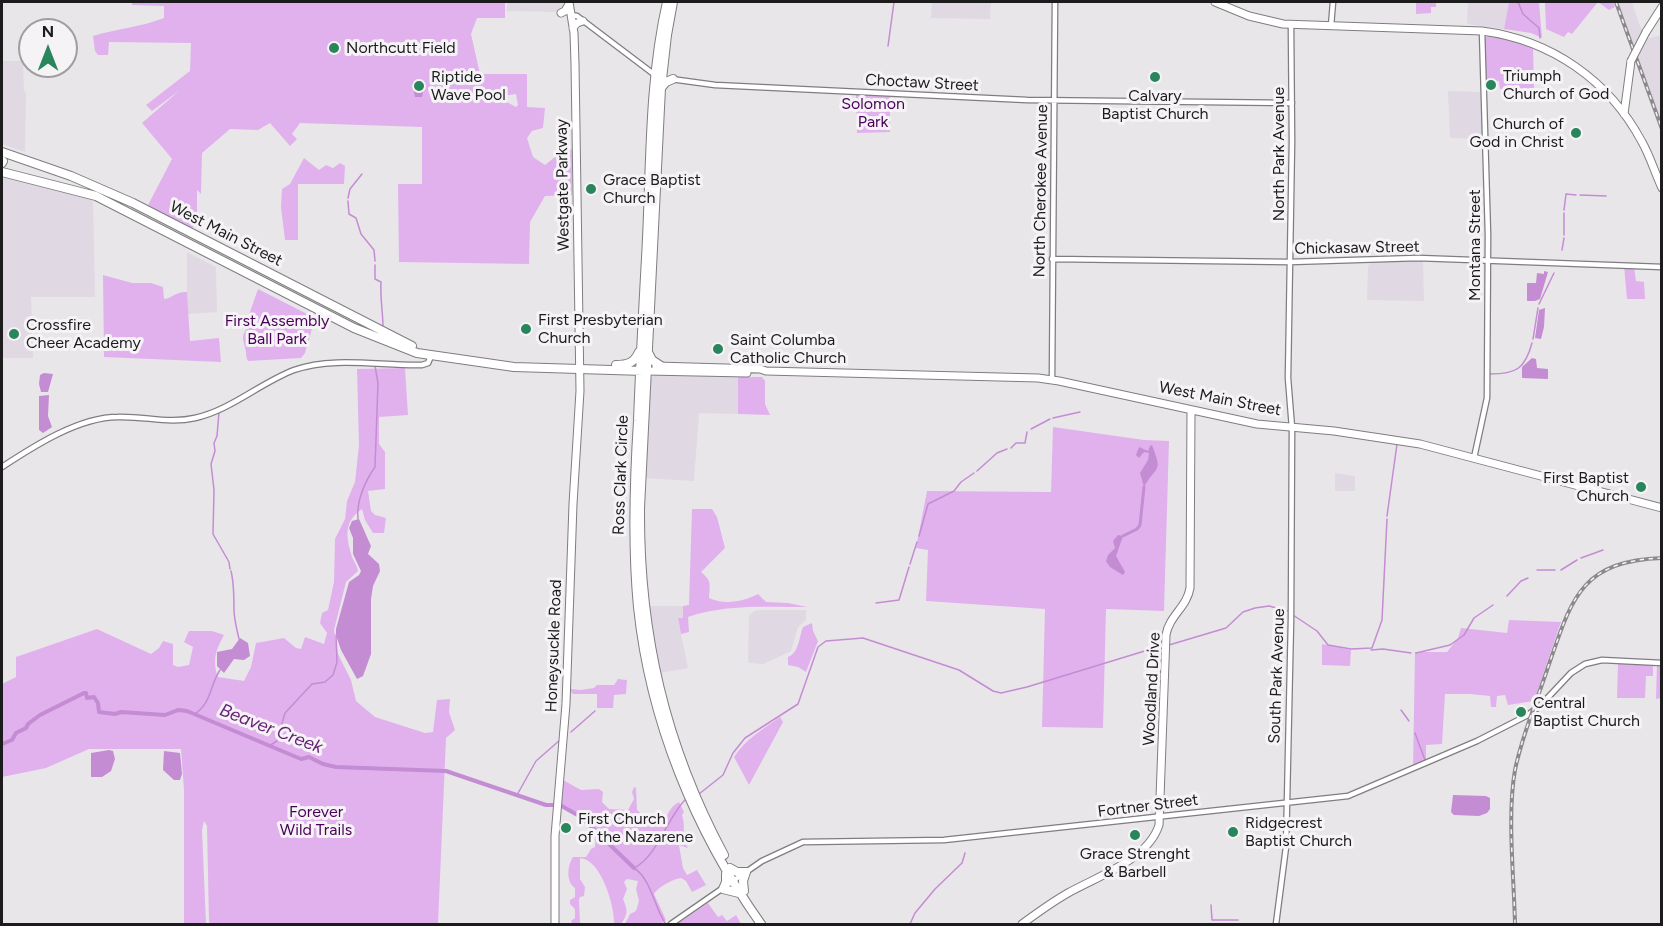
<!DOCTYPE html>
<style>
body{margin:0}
#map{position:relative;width:1663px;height:926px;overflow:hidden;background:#e9e6ea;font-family:Figtree,sans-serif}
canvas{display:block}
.frame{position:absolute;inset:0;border:3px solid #1d1c1d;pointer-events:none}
.north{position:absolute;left:18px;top:18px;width:60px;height:60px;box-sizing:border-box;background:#f6f3f7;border:2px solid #9f9da0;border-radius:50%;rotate:0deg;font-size:16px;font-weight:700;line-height:24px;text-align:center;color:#1d1c1d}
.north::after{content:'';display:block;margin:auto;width:21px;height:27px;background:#29855b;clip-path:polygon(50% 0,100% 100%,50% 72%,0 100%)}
</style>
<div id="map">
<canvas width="1663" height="926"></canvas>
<div class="frame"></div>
<div class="north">N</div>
</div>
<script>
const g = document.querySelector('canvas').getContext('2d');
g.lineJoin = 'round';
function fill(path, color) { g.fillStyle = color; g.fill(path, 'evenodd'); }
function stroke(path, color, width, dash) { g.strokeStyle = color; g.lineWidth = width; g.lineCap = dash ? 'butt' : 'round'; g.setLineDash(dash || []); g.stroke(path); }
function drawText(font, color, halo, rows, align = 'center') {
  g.font = font + ' Figtree,sans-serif'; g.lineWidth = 6; g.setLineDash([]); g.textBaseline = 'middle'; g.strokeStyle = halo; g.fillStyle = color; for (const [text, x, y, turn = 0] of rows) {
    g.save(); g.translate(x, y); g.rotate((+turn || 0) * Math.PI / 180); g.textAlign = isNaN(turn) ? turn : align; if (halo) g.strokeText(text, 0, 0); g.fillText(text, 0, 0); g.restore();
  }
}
fill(new Path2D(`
 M507 2H563L564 9 561 12 507 11Z
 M932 2H991L990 19 931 18Z
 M1468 2H1509L1504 29 1467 24Z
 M1615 2H1632L1639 24 1648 38 1659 36 1661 38V132Z
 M2 61H23L24 91 26 92 25 152 2 144Z
 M1448 91 1482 92 1484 139 1450 138Z
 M2 177 93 200 95 297H31L33 358H2Z
 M187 252 216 267 217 312 187 314Z
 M1423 260 1424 301 1367 300 1368 267 1370 262Z
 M656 374 739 375 738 414 699 413 694 481 644 478 650 379Z
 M1335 473 1355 476V491H1335Z
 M647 606H683L684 618 678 619 688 668 659 673Z
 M761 610H806V620L798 627 791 651 763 664 751 663 748 662 749 616 754 611Z`), '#e0d8e2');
fill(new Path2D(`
 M132 2H505V18H477L471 34 480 74H527V107L545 108 543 128 532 131 527 138 533 157 545 165 555 157 567 156 572 148V195L545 196 530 222 529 264 399 262 398 184H422V127L300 123 292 134 297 139 290 146 270 123 258 130 230 129 202 153 201 194 197 190V215L192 230 147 207 172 159 173 160 142 123 180 90 152 111 146 105 190 71 191 43 109 42 108 55H98L95 51 93 36C116 29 141 27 164 18V6L132 5ZM516 94 518 105 516 107 501 99 502 96Z
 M1416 2H1436V7H1431V13L1416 14Z
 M1509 2H1539L1542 38 1531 33 1504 29Z
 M1545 2H1613L1615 7 1609 10 1598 2 1572 34 1568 32 1564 37 1546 29Z
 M1489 35 1533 47 1534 92 1500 89 1499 81H1485L1484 39Z
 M856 94 890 95V132L857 133Z
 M304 158 319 170 326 165 333 168 340 163 345 166 344 184H298V240H285L281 207 282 189 290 184Z
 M1624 266 1634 267 1636 281 1644 282 1645 299H1627Z
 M103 275 132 283H151L163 287 164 299C173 298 174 292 187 292L190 341 219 338 221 362 104 357Z
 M258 289 315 318 305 353 301 358 248 361C246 358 246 355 246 352 244 340 240 338 247 328L245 326Z
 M405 368 408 415 379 417V444L385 452V489L368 491 371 511 375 515 386 518 384 533H373L365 520 362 509C343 522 346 537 352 557 354 562 357 565 358 571L346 582 334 630 338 654 351 680 356 701 375 717 425 733 433 732 437 700 450 699 449 712 455 730 446 738 438 924H211L209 922 207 826 204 821 202 830 206 924H184V790L181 749H89L46 768 2 777V684L16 677V657L97 629 151 654 159 648 163 641 173 644V665L178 667 189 665 193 647 184 642 189 631H212L224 635C216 650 212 660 218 677L244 681 251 667 256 643 284 638 296 648 301 649 305 637 324 644 327 633 320 623 322 613 328 610 334 582 335 539 345 519 347 501 355 482 359 445 357 369Z
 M738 377H762L765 381V404L770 415 738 414Z
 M1053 427 1144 440 1169 441 1164 611 1106 609 1103 728 1042 727 1045 609 926 601 928 550 916 548 927 491 1051 492Z
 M692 509H712L717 517 725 548 701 572C712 581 710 584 709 598 724 605 743 602 758 594L766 602 788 603 807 607C770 607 723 604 688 617L689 632 681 634 678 618H683V606L689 605Z
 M1509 620 1561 622 1534 701 1508 705 1505 695 1497 696 1496 707H1491L1490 696 1470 694H1445L1442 744 1426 745V760L1413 767 1415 652H1447L1458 638 1461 628 1507 633Z
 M812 623 813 631 818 641 806 672 798 667 788 665V657C799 653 799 637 803 627Z
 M1322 644 1351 650 1350 666 1322 665Z
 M1618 663 1653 665V676H1646L1645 698H1617Z
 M1657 664H1661V698L1656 699Z
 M618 679 627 680 626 694 614 695 613 708H597V694H573L571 692V689L580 690 594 688 597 685H614Z
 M780 717 783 722 749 785 734 757C746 739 763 729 780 717Z
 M563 780 581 790 599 789 603 792 602 802 609 809 628 810 634 799 632 792 634 787 636 788 637 810C644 817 653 820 660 826 669 819 665 810 679 802L684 812 682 815C686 826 681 837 688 848L679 845 683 868 687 875 697 870 706 885 692 892 686 881 681 878C673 879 658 887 654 894L666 920 660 924H625L630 914 636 911 639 901 636 889 638 881 627 879 624 882 627 889 623 899C628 911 628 914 621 924H614C615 907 601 859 580 858V879L585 887 584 896 580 897 579 900 580 924 572 923 571 921 575 918V909L570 904V900L575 897V888C566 882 567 866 573 857H586L591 849 595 847C598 830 588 822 573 814 568 811 564 811 562 805 560 798 562 788 563 780Z
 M708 903 718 917 722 915 727 921 736 915 741 924H677Z`), '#e1b1ee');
fill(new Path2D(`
 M419 81 425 82 422 97H415L412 82Z
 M1544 271 1548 272 1540 299 1535 301H1527V283H1536L1537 273 1544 274Z
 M1545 308 1544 327 1541 339 1535 338 1539 310Z
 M1532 358 1536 359 1537 368 1548 369V379L1522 378V367Z
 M44 373 53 374 48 392H41L39 384 40 375Z
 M49 395 48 416 52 427 43 433 39 430V396Z
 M1152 445C1163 474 1157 464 1144 487L1140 473 1148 460 1149 453 1144 452 1139 458 1136 455 1139 447 1148 451 1150 446Z
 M359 519 371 546 368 554 379 564 380 571 373 586 371 599V654L363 676 357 679 341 650 336 635V629L349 582 359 575 361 571 353 554V538L349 528 352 521Z
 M1118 535 1123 536 1116 556 1125 572 1123 575 1110 567 1106 561 1108 555 1115 548 1113 541Z
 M240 638 248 643 250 656 244 660 234 659 224 673 217 666V652L232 649Z
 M109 750 113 751 115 759 111 771 102 777H91V753Z
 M164 751 180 753 182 774 180 780H174L163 770Z
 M1453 795 1486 796 1490 798V809L1487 813 1479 816 1454 815 1451 812Z`), '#c48cd3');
stroke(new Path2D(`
 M1518 2 1523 14 1539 28 1540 38
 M888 46 894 2
 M1580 195 1606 196
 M348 198 350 189 362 174
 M348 201 349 214 356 218 361 234 374 250 375 261
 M1564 210 1566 194 1576 195
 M1564 213V235
 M1562 250 1564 238
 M375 265V279L381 282C380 298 383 312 383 328
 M1539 304 1554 273
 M1533 339 1538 308
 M1490 374C1516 374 1525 369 1532 343
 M219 412 217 436 214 443 215 451 211 464 214 490 213 534 229 562 230 569
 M1053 418 1080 412
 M1031 429 1050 419
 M1011 448 1016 443H1025L1027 432
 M977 471 997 453 1007 449
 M1387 516 1397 444
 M358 519C356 502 365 481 375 467L378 383 375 366
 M919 536 928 504 954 491 961 482 974 473
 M1581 558 1603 550
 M910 564 917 542
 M1537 570H1555
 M1561 570 1577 560
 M231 571C234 583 234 597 234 610 234 619 237 630 239 639
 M1507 596 1521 581 1528 578
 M876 603 899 600 909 567
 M1293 615 1317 631 1328 645 1351 649 1372 648 1382 620 1387 519
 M1169 645 1226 628 1243 612 1255 608 1269 606 1288 611
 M1371 650 1383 649 1411 653
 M1416 653 1450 645 1464 635 1474 618 1493 605
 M1401 710 1409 721
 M195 714C212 702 209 687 220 670
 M571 732 595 711
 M1415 733 1425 760
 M269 746 277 741 285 713 312 684 325 682 333 675 337 662 336 635
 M699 794 723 775 733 753 745 738 798 704 818 647 826 641 863 638 959 670 993 691 1001 693 1027 687 1161 646
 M517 795 536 761 560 740
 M1211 905 1212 920H1238
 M665 923C654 906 651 879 634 868 657 857 667 818 685 800
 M910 924 915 913 935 889 962 863 965 853`), '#c48cd3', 1.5);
stroke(new Path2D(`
 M1123 536 1137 529 1140 525 1144 487`), '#c48cd3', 3);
stroke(new Path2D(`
 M2 744 12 740 16 733 26 728 28 724 40 715 84 693H86L87 698 94 697 98 703 99 712 115 714 121 712 165 715 178 710 187 711 301 759 309 757 323 764 336 767 446 771 546 805H555
 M560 805 581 817 634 868`), '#c48cd3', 4);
const minor = new Path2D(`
 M571 15 577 16 655 75
 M1331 26 1333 2
 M671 79 715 85 1027 100 1292 103
 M1052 259 1290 262 1418 258 1662 267
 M1052 380 1055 2
 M1474 458 1487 398 1488 235 1482 31
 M2 467C34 446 79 417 118 417 145 416 169 424 195 418 231 410 260 383 294 370 334 356 380 366 422 365L428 363 431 356
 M671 924 762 861 803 842 944 840 1348 796 1477 741 1526 716 1539 707 1571 673 1585 664 1602 660 1662 663
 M1276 924 1286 847 1291 620 1292 428 1288 378 1292 141 1291 25`);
const major = new Path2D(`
 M1215 2 1249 16 1283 24 1482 31C1551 40 1609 80 1642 142 1650 156 1655 173 1662 188
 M561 13 565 11 569 4
 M573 28 577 23 583 21
 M1646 32 1662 7
 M1624 114 1631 61
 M656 366 760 369 766 371 1038 378 1059 381 1257 424 1334 431 1420 444 1662 508
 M647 371 747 373
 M555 924V836L566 704 573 504 580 391 575 64 574 33 569 2
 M1022 924C1037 913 1052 902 1068 893 1098 876 1148 860 1159 825L1166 635C1169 616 1187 607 1190 588L1191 410`);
const highway = new Path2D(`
 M667 2C648 85 651 173 646 258 643 312 640 367 638 421 634 483 632 545 638 607 650 721 695 831 761 924
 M673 2 667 35 661 88 640 508C639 633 665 745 724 855
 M661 88 666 82 673 79
 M2 152 71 176 133 203 412 346
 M2 163 3 161
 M2 172 96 196 354 328 417 353 514 367 644 371
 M649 354 652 360 661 366
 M616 365C628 365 634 363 639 352
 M730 868 737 872H746L743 881 744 891
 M726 874V882L723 889 739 893`);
stroke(minor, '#7f7d80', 7);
stroke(major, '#7f7d80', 9);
stroke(highway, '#7f7d80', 10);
stroke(minor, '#fff', 4.5);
stroke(major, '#fff', 7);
stroke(highway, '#fff', 8);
const rail = new Path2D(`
 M1616 2 1662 129
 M1515 924C1514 877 1507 815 1515 770 1522 736 1536 703 1547 670 1571 602 1578 561 1662 558`);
stroke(rail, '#8b898c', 4);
stroke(rail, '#f6f3f7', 1.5, [4.5]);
const majorBridge = new Path2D(`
 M1631 61 1646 32`);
stroke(majorBridge, '#7f7d80', 9, []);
stroke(majorBridge, '#fff', 7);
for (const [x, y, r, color] of [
 [334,48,6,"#29855b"],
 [1155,77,6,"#29855b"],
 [1491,85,6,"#29855b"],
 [419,86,6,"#29855b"],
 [1576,133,6,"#29855b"],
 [591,189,6,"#29855b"],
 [526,329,6,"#29855b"],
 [14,334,6,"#29855b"],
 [718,349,6,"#29855b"],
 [1641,487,6,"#29855b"],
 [1521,712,6,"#29855b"],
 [566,828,6,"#29855b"],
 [1233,832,6,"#29855b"],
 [1135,835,6,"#29855b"]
]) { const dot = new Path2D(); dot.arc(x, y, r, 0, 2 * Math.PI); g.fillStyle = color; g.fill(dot); stroke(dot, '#f6f3f7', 2); }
drawText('16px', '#1d1c1d', '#f6f3f7', [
 ["Northcutt Field",346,48],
 ["Triumph",1503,76],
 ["Church of God",1503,94],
 ["Riptide",431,77],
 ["Wave Pool",431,95],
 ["Calvary",1155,96,"center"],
 ["Baptist Church",1155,114,"center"],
 ["Church of",1564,124,"right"],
 ["God in Christ",1564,142,"right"],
 ["Grace Baptist",603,180],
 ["Church",603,198],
 ["First Presbyterian",538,320],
 ["Church",538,338],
 ["Crossfire",26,325],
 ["Cheer Academy",26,343],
 ["Saint Columba",730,340],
 ["Catholic Church",730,358],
 ["First Baptist",1629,478,"right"],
 ["Church",1629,496,"right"],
 ["Central",1533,703],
 ["Baptist Church",1533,721],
 ["First Church",578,819],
 ["of the Nazarene",578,837],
 ["Ridgecrest",1245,823],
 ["Baptist Church",1245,841],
 ["Grace Strenght",1135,854,"center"],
 ["& Barbell",1135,872,"center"]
], 'left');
drawText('16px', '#1d1c1d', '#f6f3f7', [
 ["Choctaw Street",922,83,3],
 ["North Park Avenue",1279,154,-90],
 ["Westgate Parkway",563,185,-91],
 ["North Cherokee Avenue",1041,191,-89],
 ["West Main Street",226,234,27],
 ["Montana Street",1475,245,-90],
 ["Chickasaw Street",1357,248,-1],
 ["West Main Street",1220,399,11],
 ["Ross Clark Circle",621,475,-88],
 ["Honeysuckle Road",554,646,-88],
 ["South Park Avenue",1277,676,-88],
 ["Woodland Drive",1152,689,-87],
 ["Fortner Street",1148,806,-7]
]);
drawText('16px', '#4a0059', '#f6f3f7', [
 ["Solomon",873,104],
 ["Park",873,122],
 ["First Assembly",277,321],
 ["Ball Park",277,339],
 ["Forever",316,812],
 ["Wild Trails",316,830]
]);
drawText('italic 18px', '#631f74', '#f6f3f7', [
 ["Beaver Creek",271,729,21]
]);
</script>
